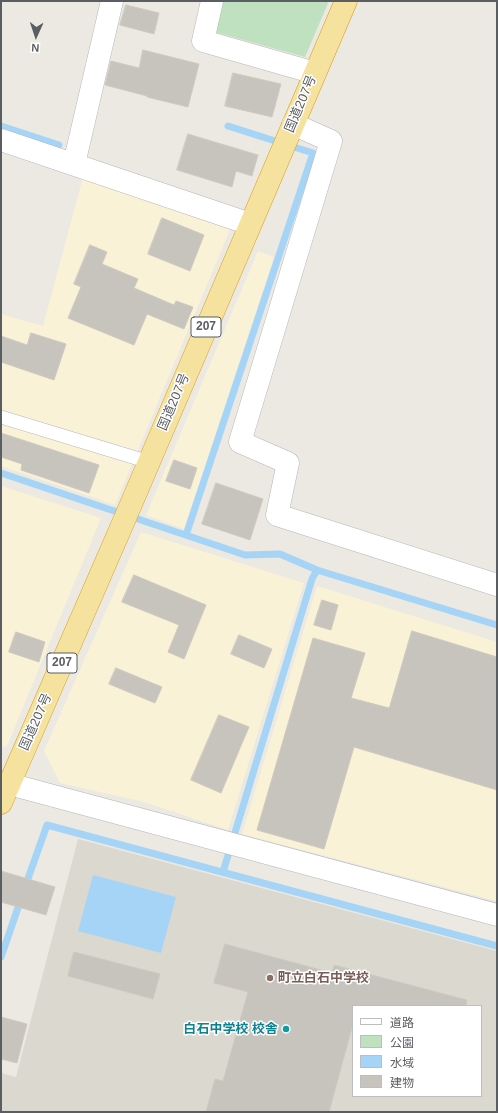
<!DOCTYPE html>
<meta charset="utf-8">
<style>
body{margin:0}
#map{position:relative;width:498px;height:1113px;overflow:hidden;background:#ebe9e1;font-family:Helvetica,"Noto Sans JP",sans-serif}
canvas{display:block}
.frame{position:absolute;inset:0;border:2px solid #5a5d61;pointer-events:none}
.legend{position:absolute;left:352px;top:1005px;width:130px;height:92px;box-sizing:border-box;background:#fff;border:1px solid #bdbec0;margin:0;padding:5px 7px;list-style:none;font-size:12px;color:#5a5d61}
.legend li{display:flex;align-items:center;gap:8px;height:20px}
.legend b{width:20px;border:1px solid #bdbec0}
.north{position:absolute;left:16px;top:16px;width:40px;height:40px;-webkit-text-stroke:3px #fff;paint-order:stroke;rotate:183deg;font-size:11px;font-weight:700;line-height:16px;text-align:center;color:#5a5d61}
.north::after{content:'';display:block;margin:auto;width:14px;height:18px;background:#5a5d61;clip-path:polygon(50% 0,100% 100%,50% 72%,0 100%)}
</style>
<div id="map">
<canvas width="498" height="1113"></canvas>
<div class="frame"></div>
<ul class="legend">
<li><b style="height:5px;background:#fff"></b>道路</li>
<li><b style="height:11px;background:#bfe1bf"></b>公園</li>
<li><b style="height:11px;background:#a6d4f7"></b>水域</li>
<li><b style="height:11px;background:#c7c4be"></b>建物</li>
</ul>
<div class="north">N</div>
</div>
<script>
const g = document.querySelector('canvas').getContext('2d');
g.lineJoin = 'round';
function fill(path, color) { g.fillStyle = color; g.fill(path, 'evenodd'); }
function stroke(path, color, width, dash) { g.strokeStyle = color; g.lineWidth = width; g.lineCap = dash ? 'butt' : 'round'; g.setLineDash(dash || []); g.stroke(path); }
function drawText(font, color, halo, rows, align = 'center') {
  g.font = font + ' Helvetica,"Noto Sans JP",sans-serif'; g.lineWidth = 3; g.setLineDash([]); g.textBaseline = 'middle'; g.strokeStyle = halo; g.fillStyle = color; for (const [text, x, y, turn = 0] of rows) {
    g.save(); g.translate(x, y); g.rotate((+turn || 0) * Math.PI / 180); g.textAlign = isNaN(turn) ? turn : align; if (halo) g.strokeText(text, 0, 0); g.fillText(text, 0, 0); g.restore();
  }
}
fill(new Path2D(`
 M85 170 232 225 115 505 1 466V314L43 326Z
 M258 251 274 257 184 529 146 515Z
 M1 486 101 518 7 746 1 747Z
 M141 532 304 583 228 830 144 802 60 783 44 751Z
 M317 586 497 642V901L242 834Z`), '#faf2d7');
fill(new Path2D(`
 M78 839 497 951V1112H1V1073L16 1077ZM353 1006H481V1096H353Z`), '#dbd8cf');
fill(new Path2D(`
 M222 1H329L305 57 215 32Z`), '#bfe1bf');
fill(new Path2D(`
 M93 875 176 897 161 953 78 931Z`), '#a6d4f7');
stroke(new Path2D(`
 M1 126 59 145
 M1 473 245 555 280 554 317 570
 M186 535 313 153 228 126
 M223 872 312 579 317 570 497 625
 M25 887 47 825 497 946
 M1 957 21 899`), '#a6d4f7', 7);
const building = new Path2D(`
 M126 5 159 13 154 34 120 25Z
 M143 50 199 64 188 107 147 97V96L105 85 111 61 139 68Z
 M233 73 281 84 272 117 225 106Z
 M188 134 258 155 252 176 236 171 232 187 177 170Z
 M162 218 204 235 190 271 148 254Z
 M90 245 107 252 102 264 138 279 134 288 174 305 176 301 193 307 184 329 147 314 134 345 68 318 81 287 74 284Z
 M31 333 66 344 54 380 1 362V336L27 345Z
 M1 433 99 465 89 493 21 470 22 464 1 457Z
 M174 460 197 468 190 489 166 481Z
 M216 483 263 499 250 540 202 524Z
 M134 575 206 605 184 659 168 652 179 625 122 602Z
 M322 600 338 605 331 630 314 625Z
 M412 631 497 657V790L354 747 324 849 257 830 313 638 365 653 351 698 389 708Z
 M16 632 45 642 39 662 9 652Z
 M239 635 272 649 264 668 231 654Z
 M116 668 162 687 155 703 109 684Z
 M219 715 249 727 221 793 191 780Z
 M1 871 55 887 46 915 1 902Z
 M225 944 332 973 334 965 467 1000 466 1006H353V1024L329 1112H206L215 1079 223 1081 248 992 214 983Z
 M74 952 160 974 153 999 68 976Z
 M1 1017 27 1024 17 1063 1 1059Z`);
fill(building, '#c7c4be');
stroke(building, '#cfcac0', 1);
const service = new Path2D(`
 M1 417 149 462`);
const minor = new Path2D(`
 M212 1 203 41 315 73
 M293 124 331 141 240 442 288 463 277 515 497 585
 M1 140 250 224
 M74 164 112 1`);
const tertiary = new Path2D(`
 M9 784 497 915`);
const trunk = new Path2D(`
 M1 803 123 523 346 1`);
stroke(service, '#b4b7bb', 14);
stroke(minor, '#b4b7bb', 23);
stroke(tertiary, '#b4b7bb', 23);
stroke(trunk, '#d89a14', 23);
stroke(service, '#fff', 13);
stroke(minor, '#fff', 22);
stroke(tertiary, '#fff', 22);
stroke(trunk, '#f5e29e', 22);
for (const [x, y, r, color] of [
 [270,978,4,"#8d6e63"],
 [286,1029,4,"#0f9aa8"]
]) { const dot = new Path2D(); dot.arc(x, y, r, 0, 2 * Math.PI); g.fillStyle = color; g.fill(dot); stroke(dot, '#fff', 1.5); }
for (const [x, y, w] of [
 [206,327,30],
 [62,663,30]
]) { const box = new Path2D(); box.roundRect(x - w / 2, y - 10, w, 20, 3); g.fillStyle = '#fff'; g.fill(box); stroke(box, '#5a5d61', 1); }
drawText('bold 12px', '#5a5d61', null, [
 ["207",206,327],
 ["207",62,663]
]);
drawText('13px', '#5a5d61', '#fff', [
 ["国道207号",301,104,-67],
 ["国道207号",174,402,-67],
 ["国道207号",36,722,-66]
]);
drawText('bold 13px', '#785e54', '#fff', [
 ["町立白石中学校",278,978]
], 'left');
drawText('bold 13px', '#0d838f', '#fff', [
 ["白石中学校 校舎",278,1029]
], 'right');
</script>
